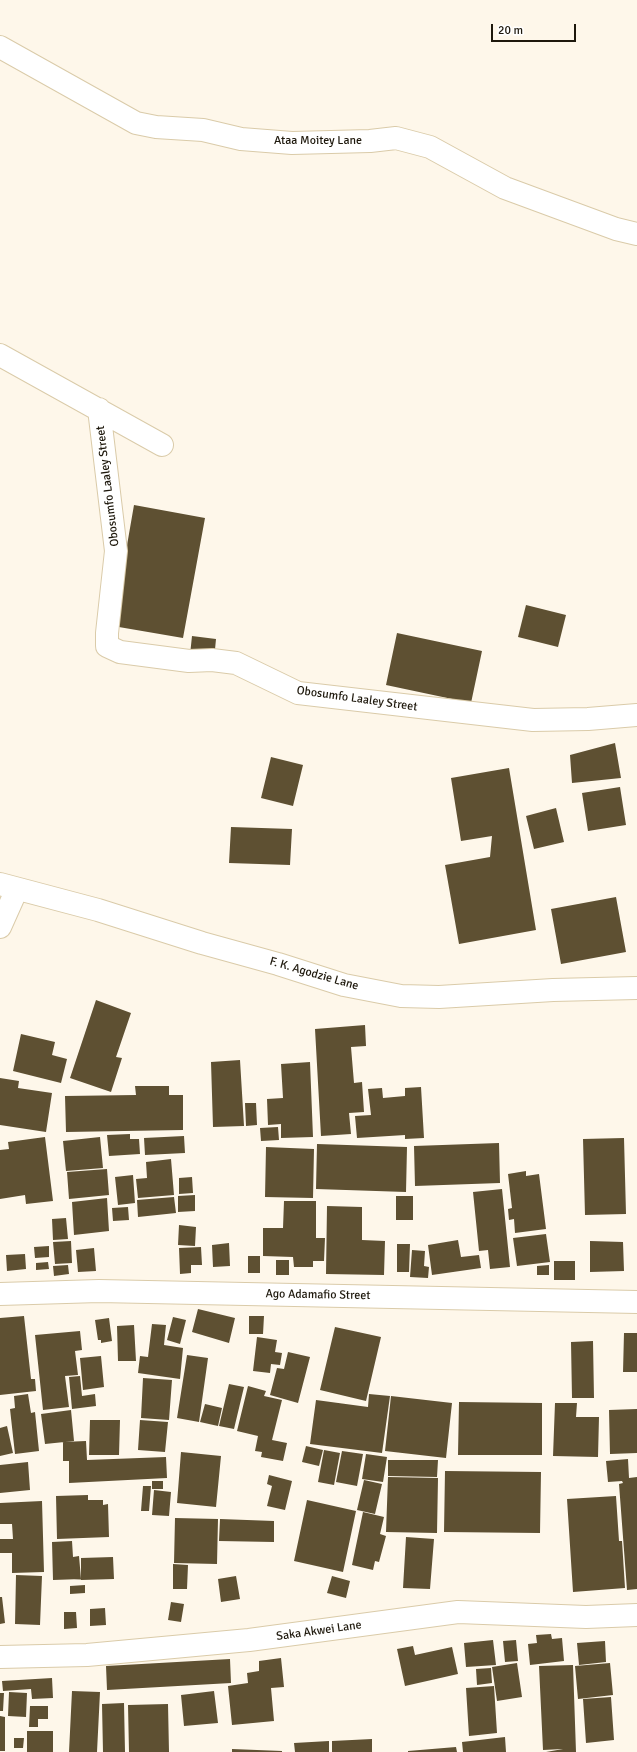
<!DOCTYPE html>
<style>
body{margin:0}
#map{position:relative;width:637px;height:1752px;overflow:hidden;background:#fef7ea;font-family:Signika,sans-serif}
canvas{display:block}
.scale{position:absolute;left:491px;top:24px;width:85px;height:18px;box-sizing:border-box;border:2px solid #1e180c;border-top:0;padding-left:5px;font-size:12px;line-height:14px;white-space:nowrap;color:#1e180c;-webkit-text-stroke:3px #fff;paint-order:stroke}
</style>
<div id="map">
<canvas width="637" height="1752"></canvas>
<div class="scale">20 m</div>
</div>
<script>
const g = document.querySelector('canvas').getContext('2d');
g.lineJoin = 'round';
function fill(path, color) { g.fillStyle = color; g.fill(path, 'evenodd'); }
function stroke(path, color, width, dash) { g.strokeStyle = color; g.lineWidth = width; g.lineCap = dash ? 'butt' : 'round'; g.setLineDash(dash || []); g.stroke(path); }
function drawText(font, color, halo, rows, align = 'center') {
  g.font = font + ' Signika,sans-serif'; g.lineWidth = 4; g.setLineDash([]); g.textBaseline = 'middle'; g.strokeStyle = halo; g.fillStyle = color; for (const [text, x, y, turn = 0] of rows) {
    g.save(); g.translate(x, y); g.rotate((+turn || 0) * Math.PI / 180); g.textAlign = isNaN(turn) ? turn : align; if (halo) g.strokeText(text, 0, 0); g.fillText(text, 0, 0); g.restore();
  }
}
fill(new Path2D(`
 M134 505 205 518 183 638 113 626Z
 M526 605 566 615 558 647 518 637Z
 M397 633 482 651 471 703 386 685Z
 M192 636 216 639 214 660 190 655Z
 M615 743 621 778 572 783 570 755Z
 M271 757 303 765 293 806 261 798Z
 M509 768 536 930 459 944 445 865 490 857 492 836 461 841 451 778Z
 M620 787 626 825 588 831 582 793Z
 M556 808 564 842 534 849 526 816Z
 M231 827 292 829 290 865 229 863Z
 M616 897 626 952 561 964 551 909Z
 M96 1000 131 1013 116 1057 122 1058 111 1092 70 1078Z
 M365 1025 366 1046 351 1047 354 1083 362 1082 364 1112 349 1113 351 1134 321 1136 315 1029Z
 M21 1034 55 1042 52 1055 67 1059 61 1083 13 1071Z
 M240 1060 244 1126 213 1127 211 1062Z
 M310 1062 313 1137 281 1138V1124L268 1125 267 1099 283 1098 281 1064Z
 M0 1078 19 1081 18 1088 52 1093 46 1132 0 1125Z
 M135 1086H169V1095H183V1130L66 1132 65 1096 136 1095Z
 M421 1087 424 1138 405 1139V1135L357 1138 355 1116 371 1115 368 1089 382 1088 383 1098 405 1096V1088Z
 M245 1103H256L257 1125 246 1126Z
 M278 1127 279 1140 261 1141 260 1128Z
 M130 1134V1139H139L140 1154 109 1156 107 1135Z
 M184 1136 185 1153 145 1155 144 1138Z
 M45 1137 53 1201 26 1204 25 1195 0 1199V1150L9 1149 8 1142Z
 M100 1137 103 1168 66 1171 63 1141Z
 M624 1138 626 1214 585 1215 583 1139Z
 M499 1143 500 1183 415 1186 414 1146Z
 M317 1144 407 1147 406 1192 316 1189Z
 M266 1147 314 1149 313 1198 265 1197Z
 M171 1159 174 1195 138 1198 136 1179 147 1178 146 1162Z
 M107 1169 109 1195 69 1199 67 1172Z
 M526 1171V1176L539 1174 546 1229 515 1233 514 1219 509 1220 508 1209 512 1208 508 1174Z
 M133 1175 135 1203 118 1205 115 1177Z
 M192 1177 193 1193 179 1194V1178Z
 M502 1189 510 1267 490 1269 488 1250 479 1251 473 1192Z
 M195 1195V1211L178 1212V1196Z
 M396 1196H413V1220H396Z
 M174 1197 176 1213 138 1217 137 1200Z
 M107 1198 109 1231 74 1235 72 1202Z
 M284 1201H316V1238H325L324 1261H313V1267H294L293 1257 263 1256V1228H283Z
 M327 1206 362 1207V1240L385 1241 384 1275 326 1274Z
 M128 1207 129 1220 113 1221 112 1208Z
 M66 1218 68 1239 53 1240 52 1219Z
 M179 1225 196 1227 195 1246 178 1245Z
 M546 1234 550 1262 517 1266 513 1238Z
 M458 1240 461 1257 479 1255 481 1268 432 1275 428 1245Z
 M71 1241 72 1263 55 1264 53 1242Z
 M590 1241 623 1242 624 1271 590 1272Z
 M229 1243 230 1266 213 1267 212 1245Z
 M397 1244H410L409 1272H397Z
 M49 1246V1257L35 1258 34 1247Z
 M201 1247 202 1265H191V1273L180 1274 179 1248Z
 M94 1248 96 1271 78 1272 76 1250Z
 M412 1250 425 1251 424 1266 429 1267 428 1278 410 1277Z
 M25 1254 26 1269 7 1271 6 1255Z
 M248 1256H260V1273H248Z
 M276 1260H289V1275H276Z
 M554 1261H575V1280H554Z
 M48 1262 49 1269 36 1270V1263Z
 M68 1265 69 1274 54 1276 53 1266Z
 M549 1265V1275H537V1266Z
 M198 1309 235 1318 229 1343 192 1332Z
 M24 1316 31 1379H35L36 1391 0 1395V1318Z
 M249 1316H264L263 1334H249Z
 M173 1317 186 1320 180 1344 167 1340Z
 M109 1318 112 1341 101 1343V1340H98L95 1320Z
 M152 1324 166 1325 164 1345 183 1348 180 1379 138 1373 140 1356 148 1357Z
 M134 1325 136 1361H118L117 1326Z
 M335 1327 381 1337 366 1401 320 1390Z
 M80 1331 82 1350 75 1351 78 1375 65 1376 69 1407 43 1410 35 1335Z
 M624 1333H637V1372H623Z
 M257 1337 277 1340 275 1352 282 1353 280 1365 271 1364 270 1373 253 1371Z
 M593 1341 594 1398H572L571 1342Z
 M288 1352 310 1357 298 1403 270 1395 277 1368 284 1369Z
 M187 1355 208 1358 199 1422 177 1418Z
 M101 1356 104 1387 83 1390 80 1358Z
 M80 1376 82 1396 95 1394 96 1406 72 1409 69 1377Z
 M143 1378 172 1380 169 1420 141 1418Z
 M229 1384 244 1387 234 1429 219 1426Z
 M248 1386 266 1391 264 1396 282 1400 272 1440 287 1443 283 1461 261 1457 262 1452 255 1451 258 1436 237 1431Z
 M28 1394 31 1413 35 1412 39 1451 15 1454 10 1409 15 1408 14 1396Z
 M369 1394 390 1396 382 1453 310 1444 316 1400 368 1407Z
 M391 1396 452 1403 446 1458 385 1451Z
 M459 1402 542 1403V1455H458Z
 M555 1403H577L576 1417H599L598 1457 553 1456Z
 M205 1404 222 1408 218 1426 200 1422Z
 M637 1409V1453L610 1454 609 1410Z
 M71 1410 74 1441 45 1444 41 1414Z
 M90 1420H120L119 1455H89Z
 M140 1420 168 1422 165 1452 138 1450Z
 M7 1426 13 1453 0 1456V1428Z
 M86 1441 87 1460 166 1457 167 1478 69 1483V1461H63V1442Z
 M306 1446 323 1450 319 1466 302 1462Z
 M324 1450 340 1453 334 1485 318 1482Z
 M342 1451 363 1454 357 1486 336 1482Z
 M181 1452 221 1456 216 1507 177 1503Z
 M366 1454 387 1457 383 1482 362 1479Z
 M628 1459 629 1478 637 1477V1589L627 1590 619 1484 623 1483 622 1481 608 1482 606 1461Z
 M388 1460H438L437 1477 388 1476Z
 M28 1462 30 1490 0 1493V1465Z
 M445 1471 541 1472 540 1533 444 1532Z
 M269 1475 292 1481 285 1510 267 1506 272 1486 267 1484Z
 M388 1477 438 1478 437 1533 386 1532Z
 M364 1480 382 1484 375 1514 357 1510Z
 M152 1481H163V1489H152Z
 M143 1486H151L149 1511H141Z
 M154 1490 171 1492 169 1516 152 1515Z
 M88 1495V1500H103V1505L108 1504 109 1537 57 1539 56 1496Z
 M616 1496 619 1541H622L625 1588 573 1592 567 1499Z
 M307 1500 356 1511 343 1572 294 1561Z
 M42 1501 44 1572 12 1573V1553H0V1539H13L12 1524H0V1503Z
 M363 1512 384 1517 380 1534 386 1536 379 1562 375 1561 373 1570 352 1565Z
 M175 1518 218 1519 217 1564 174 1563Z
 M220 1519 274 1521V1542L219 1541Z
 M406 1537 434 1539 430 1589 403 1588Z
 M72 1541 73 1557 79 1556 81 1579 53 1580 52 1542Z
 M113 1557 114 1579 81 1580V1558Z
 M173 1564 188 1565 187 1589H173Z
 M16 1575 42 1576 40 1625 15 1624Z
 M236 1576 240 1599 221 1602 218 1579Z
 M332 1576 350 1581 346 1598 327 1593Z
 M85 1585V1593L70 1594V1586Z
 M0 1597H2L5 1623 0 1624Z
 M171 1602 184 1604 181 1622 168 1620Z
 M105 1608 106 1625 90 1626V1609Z
 M64 1612H76L77 1628 64 1629Z
 M551 1634 552 1639 562 1638 564 1661 530 1665 528 1644 537 1643 536 1635Z
 M493 1640 496 1665 466 1667 464 1643Z
 M516 1640 518 1661 505 1662 503 1641Z
 M605 1641 606 1662 579 1665 577 1643Z
 M413 1646 415 1655 452 1647 458 1674 405 1686 397 1649Z
 M281 1658 284 1687 271 1688 274 1721 232 1725 228 1686 248 1683 247 1673 259 1671V1661Z
 M230 1659 231 1683 107 1690 106 1666Z
 M517 1663 522 1697 497 1701 492 1667Z
 M610 1663 613 1695 578 1699 575 1666Z
 M573 1665 576 1752H546L563 1749 543 1750 539 1666Z
 M491 1668 492 1683 477 1685 476 1669Z
 M52 1678 53 1698 32 1699 31 1689 3 1691 2 1681Z
 M494 1686 497 1733 469 1736 466 1688Z
 M72 1691 100 1692 97 1752H69Z
 M214 1691 218 1723 184 1726 181 1695Z
 M9 1692 27 1693 26 1717 8 1716Z
 M0 1693H4L3 1711H0Z
 M611 1697 614 1740 586 1743 583 1699Z
 M124 1703 125 1752H103L102 1704Z
 M168 1704 169 1752H129L128 1705Z
 M30 1706H48V1719H38V1727H29Z
 M0 1716 5 1717V1751H0Z
 M27 1731H53V1752H27Z
 M505 1737 506 1752H463L462 1742Z
 M14 1738H24L23 1748H14Z
 M372 1739V1752H332V1741Z
 M329 1741V1752H295L294 1743Z
 M456 1747 457 1752H408V1751Z
 M232 1749 282 1751V1752H232Z`), '#5e5032');
const minor = new Path2D(`
 M0 47 136 123 156 127 203 130 241 139 292 143 370 141 396 138 430 147 505 188 616 229 637 234
 M0 355 162 445
 M99 409 116 551 107 633V646L120 652 189 661 212 660 236 663 298 693 533 720 588 719 637 715
 M0 884 98 910 202 943 278 964 344 985 401 996 439 997 553 990 637 988
 M0 927 17 889
 M0 1294 99 1291 637 1302
 M0 1657 87 1655 249 1640 458 1612 586 1617 637 1615`);
stroke(minor, '#dacba9', 24);
stroke(minor, '#fff', 22);
drawText('12px', '#1e180c', '#fff', [
 ["Ataa Moitey Lane",318,141],
 ["Obosumfo Laaley Street",108,486,-97],
 ["Obosumfo Laaley Street",357,699,8],
 ["F. K. Agodzie Lane",314,974,16],
 ["Ago Adamafio Street",318,1295,1],
 ["Saka Akwei Lane",319,1631,-8]
]);
</script>
